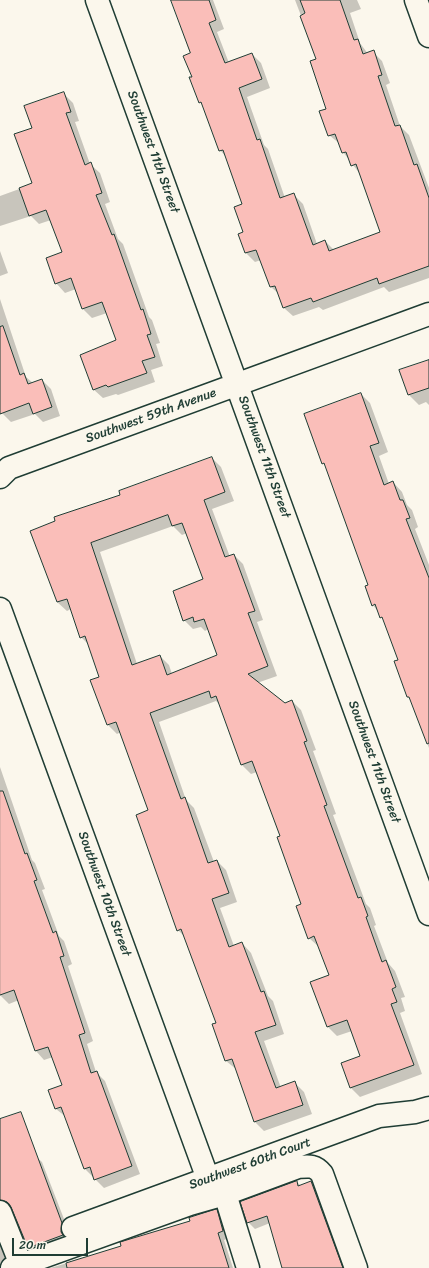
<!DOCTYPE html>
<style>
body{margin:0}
#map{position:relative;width:429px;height:1268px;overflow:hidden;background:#fbf7ec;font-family:Sriracha,sans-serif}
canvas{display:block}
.scale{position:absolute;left:12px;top:1238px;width:76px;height:18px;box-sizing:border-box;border:2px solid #1f3d34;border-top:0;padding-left:5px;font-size:12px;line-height:14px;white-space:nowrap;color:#1f3d34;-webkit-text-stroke:3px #fbf7ec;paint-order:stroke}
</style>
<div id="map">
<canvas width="429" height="1268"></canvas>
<div class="scale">20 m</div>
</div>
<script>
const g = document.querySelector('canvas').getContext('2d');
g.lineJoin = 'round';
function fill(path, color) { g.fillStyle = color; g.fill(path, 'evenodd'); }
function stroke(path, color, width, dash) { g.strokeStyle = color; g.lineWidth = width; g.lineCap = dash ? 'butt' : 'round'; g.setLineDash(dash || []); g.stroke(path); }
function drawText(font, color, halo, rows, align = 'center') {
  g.font = font + ' Sriracha,sans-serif'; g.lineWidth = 3; g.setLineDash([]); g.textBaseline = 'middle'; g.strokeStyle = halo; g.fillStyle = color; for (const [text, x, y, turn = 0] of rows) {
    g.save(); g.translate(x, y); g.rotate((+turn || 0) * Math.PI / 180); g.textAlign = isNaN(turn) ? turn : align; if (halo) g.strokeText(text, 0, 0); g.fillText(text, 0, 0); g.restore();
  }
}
fill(new Path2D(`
 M172 0H213L224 29 217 32 229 63 252 54 261 63 270 88 247 97 264 145 268 149 285 198 294 195 303 204 317 244 325 241 334 250 381 232 360 174 343 152 340 144 329 135 328 110 318 60 295 0H357L361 9 350 13 360 43 368 54 373 52 382 61 390 83 386 85 400 126 409 135 429 188V278L389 292 384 287 323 310 319 307 293 316 284 308 280 295 271 287 261 260 255 262 246 253 240 235 244 233 243 205 226 157 220 150 204 107 200 102 193 77 192 54Z
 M63 93 73 103 79 121 75 122 90 164 100 173 110 202 105 204 118 239 123 244 149 317 152 320 160 343 156 344 163 366 151 370 155 382 118 395 116 394 103 398 93 389 117 341 107 313 92 318 83 309 76 289 65 293 56 283 63 253 51 220 39 224 31 216 0 226V196L33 184V128Z
 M0 251 8 273 0 276Z
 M0 299 26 377 33 383 42 380 51 389 60 416 43 422 35 414 11 422 2 413 0 407Z
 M429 361V405L426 402 419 405 409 395 400 371Z
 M361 394 370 403 388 452 379 456 389 484 393 482 402 492 407 505 412 510 418 527 415 529 429 565V748L412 700 408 697 399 660 385 621 373 605 369 586 326 467 323 463Z
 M212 458 221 467 234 501 212 509 230 557 234 555 243 564 263 620 257 622 277 676 257 683 284 704 292 701 301 710 316 750 313 751 336 814 333 815 366 904 370 908 376 925 374 926 388 963 395 971 405 997 401 998 405 1011 400 1013 422 1074 360 1097 351 1088 342 1064 361 1057 352 1031 337 1036 328 1027 312 983 330 976 319 947 309 938 302 904 281 837 257 772 251 774 242 765 220 705 216 701 159 722 186 800 194 808 214 862 217 861 226 870 237 902 220 908 234 946 242 943 251 953 268 996 273 1001 284 1034 264 1041 281 1088 295 1083 304 1092 312 1114 264 1131 255 1122 236 1069 226 1061 213 1025 218 1023 185 937 178 930 149 811 121 732 117 734 108 725 100 677 90 646 81 637 71 609 67 611 57 602 31 531ZM173 526 182 535 187 533 204 579 184 620 193 629 201 627 205 631 208 629 219 656 172 674 169 665 160 656 137 664 100 552Z
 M0 767 32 860 35 863 45 889 42 890 59 936 64 941 72 964 68 966 93 1041 87 1044 96 1072 105 1081 140 1174 104 1188 85 1169 66 1117 56 1109 50 1091 63 1086 53 1057 44 1060 36 1051 19 1000 9 1004 0 995Z
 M34 1155 42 1162 69 1232 68 1240 36 1256 29 1248 0 1172V1168Z
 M297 1182 301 1186 311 1182 317 1189 346 1268H283L270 1223 255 1229 248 1222Z
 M216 1210 223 1217 230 1238 224 1240 233 1268H50L123 1247 191 1222Z
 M0 1238 11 1265 9 1268H0Z`), '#0003');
const building = new Path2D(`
 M171 0H209L216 20 209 23 225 63 252 53 262 79 239 88 257 140 260 139 280 198 294 193 313 245 325 240 329 251 380 232 356 164 351 166 346 152 342 153 335 134 328 136 319 111 326 109 310 61 316 59 300 16 305 13 300 0H340L354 40 358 39 363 54 374 50 382 75 378 76 395 126 400 125 414 165 417 164 429 198V266L379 284 377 278 313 302 311 298 283 308 275 286 270 287 256 250 245 253 238 234 243 232 234 207 242 204 223 150 219 151 201 102 199 103 189 77H192L183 56 190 53Z
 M64 92 71 112 66 113 85 165 91 162 102 193 96 195 112 235 114 234 141 310 143 309 151 334 147 335 155 357 142 361 147 373 108 387 106 385 93 390 80 355 116 340 102 302 82 309 71 278 55 284 46 258 62 252 46 210 29 216 19 188 32 183 14 134 32 128 24 106Z
 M3 326 20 375 24 373 28 384 42 379 52 407 33 414 29 403 0 414V327Z
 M429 360V388L408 395 399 370Z
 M361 393 379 443 370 446 384 485 393 481 400 500H403L410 518 406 519 429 578V743L427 744 409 697H407L394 661 398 660 382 617 380 618 375 604 372 606 365 586 368 585 324 463 322 464 304 414Z
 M212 457 225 492 204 500 225 557 234 554 255 611 248 613 268 666 248 674 285 703 292 700 307 741 304 742 327 805 324 806 358 898 361 897 368 916 366 917 382 962 386 960 396 987 392 989 397 1002 391 1004 414 1065 350 1088 341 1063 360 1056 347 1020 327 1027 310 982 329 975 314 936 308 939 296 906 301 904 277 837 280 836 252 761 241 765 216 696 211 698 209 691 150 713 181 799 185 797 208 863 217 860 229 893 212 899 229 947 242 942 261 992 264 991 276 1025 255 1032 276 1088 295 1081 303 1105 254 1122 232 1059 225 1061 212 1024 216 1023 181 929 177 931 136 815 148 810 116 722 107 725 90 680 99 677 85 636 80 638 67 599 57 602 30 531 55 521 54 517 120 495 119 491ZM168 515 172 526 182 523 203 579 173 591 183 621 193 617 194 622 204 619 217 655 167 675 160 655 132 665 91 543Z
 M0 791H3L25 854 27 853 37 880 34 881 53 933 56 931 64 956 60 957 85 1033 79 1035 91 1073 97 1071 132 1166 94 1180 90 1167 84 1169 61 1107 55 1109 48 1090 62 1085 48 1047 35 1051 14 990 0 995Z
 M21 1112 62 1223 61 1232 63 1235 28 1248 11 1207 7 1202 0 1200V1119Z
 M297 1181 298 1186 311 1181 343 1268H282L267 1216 247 1223 240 1202Z
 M217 1209 223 1231 218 1233 229 1268H67L66 1263 121 1246 120 1242 190 1221 189 1218Z`);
fill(building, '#fabeb9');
stroke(building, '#1f3d34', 1);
const street = new Path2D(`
 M97 0 429 914
 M416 0 429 36
 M0 477 9 468 429 314
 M0 609 208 1179
 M225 1194 248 1268
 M0 1212 21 1265
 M73 1228 379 1116 415 1112 429 1108
 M12 1268 190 1204 225 1194 298 1167C309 1166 315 1165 322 1174L356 1268`);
stroke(street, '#1f3d34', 25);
stroke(street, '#fbf7ec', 22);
drawText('13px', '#1f3d34', '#fbf7ec', [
 ["Southwest 11th Street",153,152,70],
 ["Southwest 59th Avenue",151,416,-20],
 ["Southwest 11th Street",264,457,70],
 ["Southwest 11th Street",374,762,70],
 ["Southwest 10th Street",104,894,70],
 ["Southwest 60th Court",250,1164,-20]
]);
</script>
